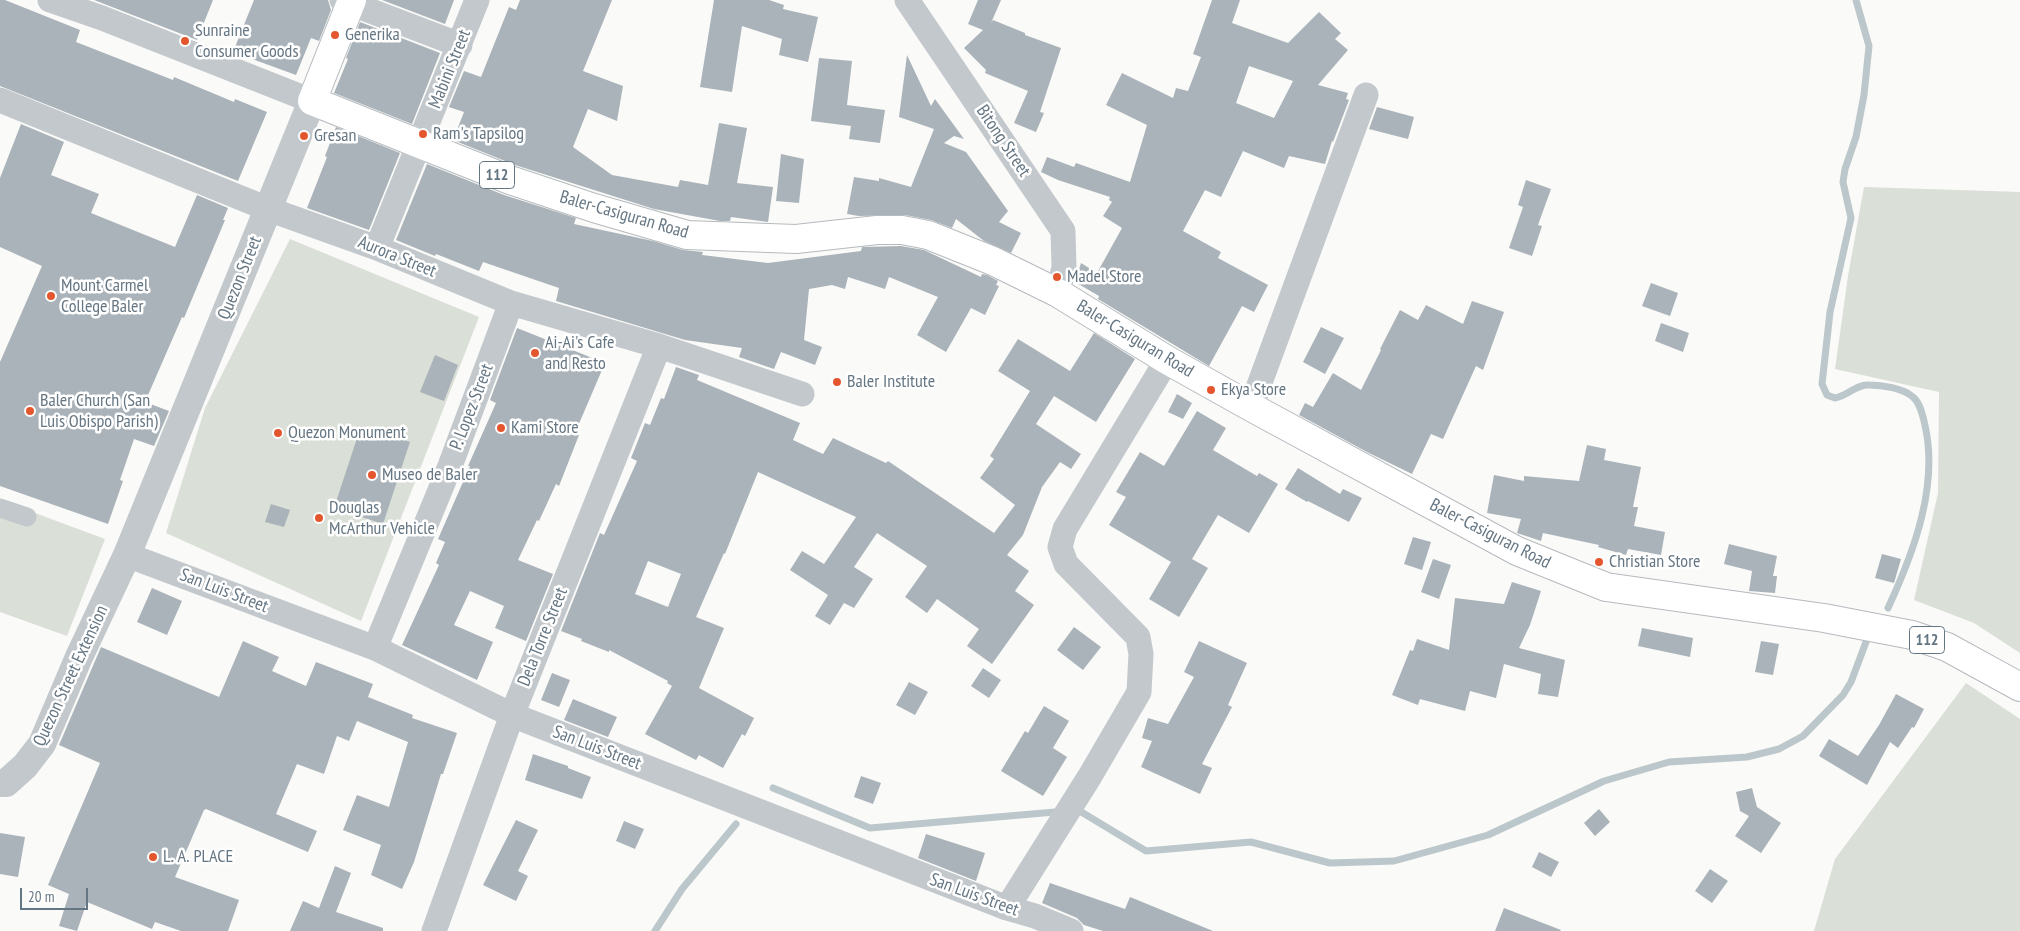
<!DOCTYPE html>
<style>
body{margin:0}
#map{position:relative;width:2020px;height:931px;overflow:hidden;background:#fafaf8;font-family:"PT Sans Narrow",sans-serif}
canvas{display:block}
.scale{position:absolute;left:20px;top:888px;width:68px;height:22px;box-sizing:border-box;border:2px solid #657683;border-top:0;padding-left:6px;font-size:15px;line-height:18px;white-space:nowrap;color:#657683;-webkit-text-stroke:4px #fff;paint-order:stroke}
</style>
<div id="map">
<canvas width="2020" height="931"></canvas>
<div class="scale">20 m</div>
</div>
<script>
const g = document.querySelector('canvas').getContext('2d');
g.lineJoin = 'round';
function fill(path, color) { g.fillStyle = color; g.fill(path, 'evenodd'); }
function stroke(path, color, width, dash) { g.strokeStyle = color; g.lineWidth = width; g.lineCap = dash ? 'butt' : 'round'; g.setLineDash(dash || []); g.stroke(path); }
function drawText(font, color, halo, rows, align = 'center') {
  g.font = font + ' "PT Sans Narrow",sans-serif'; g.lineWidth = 5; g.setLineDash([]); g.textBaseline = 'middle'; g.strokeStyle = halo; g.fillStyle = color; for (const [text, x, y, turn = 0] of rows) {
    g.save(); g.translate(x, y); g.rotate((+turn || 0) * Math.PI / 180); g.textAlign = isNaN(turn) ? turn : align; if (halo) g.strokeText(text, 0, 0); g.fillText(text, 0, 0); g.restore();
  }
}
fill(new Path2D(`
 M1864 187 2020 192V653L1974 623 1914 600 1938 493 1939 392 1835 369 1848 276Z
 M290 239 479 317 361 621 166 533 205 408Z
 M0 500 105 539 67 636 0 612Z
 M1966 683 2020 719V931H1814L1835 859Z`), '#dadfd7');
stroke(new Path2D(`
 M1856 0 1869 46 1864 95 1856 137 1845 169 1843 182 1851 218 1830 312 1822 384 1827 395 1835 398C1848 396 1856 384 1869 385 1882 385 1903 388 1913 397 1920 403 1922 413 1924 421 1940 483 1914 552 1888 608
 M773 788 870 828 1055 812
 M1078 810 1146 851 1251 842 1330 863 1394 861 1488 835 1604 781 1669 762 1747 757 1779 749 1803 736 1843 695 1851 682 1866 642
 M655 931 682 889 736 824`), '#bbc7cb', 7);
fill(new Path2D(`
 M0 0H5L80 30 76 42 173 80 174 77 234 102 235 99 267 112 238 181 0 86Z
 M94 0H213L197 40Z
 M254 0H328L331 10 319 41 311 38 296 75 233 52Z
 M382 0H454L445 24Z
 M520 0H612L583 71 623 86 617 121 588 109 573 147 612 175 678 187 680 180 708 185 719 123 747 128 737 183 773 187 768 222 731 217 730 221H720L654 209 515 165 453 140 464 112 449 107 464 71 481 77 509 7 516 10Z
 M714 0H769L784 5 783 9 818 17 808 62 779 55 782 39 742 26 732 92 700 87Z
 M978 0H1001L991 23 993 20 1025 33V35L1061 48 1040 112 1044 113 1036 132 1014 123 1028 91 985 73 986 70 964 48 983 30 968 24Z
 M1212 0H1240L1232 23 1288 43 1319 12 1341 33 1335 39 1348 50 1318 85 1348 93 1346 99 1349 100 1333 142 1332 141 1325 164 1289 156 1284 168 1243 151 1221 197 1205 190 1183 231 1221 252 1218 258 1268 285 1254 312 1242 306 1209 366 1098 299 1099 296 1075 282 1081 263 1097 273 1122 228 1103 216 1112 202 1109 200 1110 197 1058 180 1041 172 1047 157 1074 167 1076 163 1130 182 1147 125 1106 105 1122 73 1173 98 1176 88 1188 91 1201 57 1193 54ZM1249 66 1293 81 1274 118 1236 103Z
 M360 22 440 53 412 124 334 93 348 59 346 58Z
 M907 55 931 106 935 99 964 139 954 136 944 143 966 152 1008 211 999 222 1021 233 1011 253 984 241 956 219 952 228 931 220 905 215 859 216 847 214 854 177 879 181V178L911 187 934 129 899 117Z
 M819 58 852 61 847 105 885 110 880 143 849 139 851 126 811 121Z
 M1377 107 1414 117 1408 139 1369 129Z
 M21 124 64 142 51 175 99 194 91 213 175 247 197 195 228 208 223 220H225L210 256 184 318 182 317 145 402 169 411 154 446 134 439 120 480 123 481 108 524 0 486V362L42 266 0 247V178Z
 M336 127 400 153 369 230 307 208 327 157 325 156Z
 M781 154 804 159 799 203 776 201Z
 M427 164 504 195 576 218 574 224 653 241 683 250 703 252 702 255 768 263 861 251 862 247 901 246 924 250 981 277 982 274 987 275 998 281 996 285 999 286 985 315 971 308 946 352 917 335 938 297 889 277 885 289 848 277 845 289 832 285 809 289 804 340 822 347 815 365 781 352 774 369 739 357 742 348 685 340 556 301 559 288 483 262 479 271 436 254 435 256 396 240Z
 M1526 180 1551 189 1538 225 1542 226 1532 256 1509 248 1523 207 1518 205Z
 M1651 283 1678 293 1670 316 1642 306Z
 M1472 301 1504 312 1483 370 1476 366 1443 439 1431 434 1412 474 1367 452 1299 415 1305 403 1313 407 1333 373 1361 390 1381 350 1380 349 1400 310 1418 320 1426 305 1463 324Z
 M1661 323 1689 333 1683 352 1655 341Z
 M1321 327 1344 338 1325 374 1303 362Z
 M517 328 605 363 575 433 579 435 559 486 556 484 539 521 537 520 518 560 553 574 526 641 495 628 504 606 470 591 454 625 493 642 477 680 402 645 439 565 436 563 445 542 438 539 470 466H468L496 403 490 400Z
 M1094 333 1135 359 1096 422 1054 396 1036 424 1081 454 1071 469 1060 462 1042 487 1023 535 1007 555 1029 571 1015 591 1034 605 992 664 967 646 979 629 937 599 927 613 905 597 927 566 877 533 854 567 873 579 854 608 844 603 830 625 815 616 828 595 790 570 802 551 824 564 856 517 758 472 725 554 724 553 696 617 724 628 699 688 754 718 745 736 742 734 723 768 699 755 696 760 645 734 672 686 667 683 668 681 609 650V652L581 641 582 639 561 631 600 533 604 535 637 461 631 458 645 423 650 425 661 398 664 399 676 367 699 375 697 380 800 423 793 440 823 454 833 438 886 463 888 461 994 533 1015 505 980 478 994 459 990 456 1030 391 998 371 1018 339 1070 371ZM648 561 681 574 668 607 635 594Z
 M435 355 458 365 444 401 420 392Z
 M1177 394 1192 403 1183 419 1168 412Z
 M1197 411 1226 428 1213 450 1257 476 1259 473 1278 484 1249 533 1218 515 1192 559 1208 568 1179 617 1149 599 1171 562 1109 525 1126 497 1116 492 1140 452 1164 466Z
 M361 426 410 442 383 524 334 508Z
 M1587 445 1606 449 1604 460 1641 467 1633 507H1638L1634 526 1665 532 1661 555 1628 549 1626 555 1598 547 1599 545 1543 533 1541 541 1517 533 1521 519 1487 513 1494 475 1524 481V476L1579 481Z
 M1298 468 1340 494 1343 489 1362 498 1349 522 1308 501 1307 502 1285 489Z
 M271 504 290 510 284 527 265 522Z
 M1413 537 1431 542 1422 570 1404 564Z
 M1729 544 1777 556 1773 576H1777L1775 593 1749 591 1752 571 1724 564Z
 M1882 554 1901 559 1894 583 1875 578Z
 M1433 559 1451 565 1439 599 1421 592Z
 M1512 582 1541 591 1530 625 1519 648 1565 660 1558 697 1538 694 1541 674 1504 664 1496 698 1470 691 1465 711 1420 699 1418 705 1392 695 1410 650 1413 651 1417 639 1449 650 1455 598 1504 604Z
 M152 588 182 601 167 635 137 622Z
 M1074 627 1101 647 1083 670 1057 650Z
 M1642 628 1693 638 1690 657 1638 646Z
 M243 641 279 657 272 671 306 686 316 662 373 684 368 697 413 715 412 718 457 733 443 774H441L414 862 402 889 371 875 381 845 343 830 357 795 389 807 408 742 357 721 349 741 337 736 324 774 297 764 276 814 317 831 308 852 206 809 204 810 175 877 239 900 228 931H181L155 922 152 929 87 902 77 931 59 926 69 894 48 885 100 763 59 745 101 647 219 697Z
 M1199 641 1247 663 1228 705 1232 707 1202 764 1212 768 1200 794 1141 767 1152 741 1142 738 1148 718 1168 724 1194 677 1184 672Z
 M1761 641 1779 644 1773 675 1755 672Z
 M983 668 1001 680 989 698 971 686Z
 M552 673 570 680 559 707 541 700Z
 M909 682 928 692 915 715 896 705Z
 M1896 694 1924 709 1914 728 1912 727 1898 748 1890 742 1867 785 1819 756 1829 739 1858 756 1879 725Z
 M573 699 617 717 608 737 564 720Z
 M1044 706 1069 721 1053 748 1067 757 1043 796 1001 771 1025 731 1028 733Z
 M533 754 568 766V768L591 777 582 799 525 780Z
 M861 776 881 783 873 804 854 797Z
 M1752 788 1757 807 1781 823 1761 853 1735 836 1749 816 1740 811 1736 792Z
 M1599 809 1610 822 1595 836 1584 823Z
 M516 820 538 830 518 871 528 876 516 901 483 885Z
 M624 821 644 829 635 849 616 841Z
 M0 833 25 837 18 877 0 874Z
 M926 834 985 853 976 881 918 858Z
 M1539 852 1559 862 1551 877 1532 867Z
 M335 866 351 873 336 912 383 928V931H290L303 901 319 908Z
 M1710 869 1728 881 1712 903 1695 891Z
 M1050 883 1125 909 1130 897 1213 931H1103L1084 925 1077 918 1042 903Z
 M1504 908 1561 930 1560 931H1495Z`), '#aab3b9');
const primary = new Path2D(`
 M352 0 312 101 510 180 594 208 687 235 796 239 877 230H902L928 235 993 261 1058 293 1167 360 1251 407 1517 551 1606 587 1824 618 1912 635 1947 647 2020 687`);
stroke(primary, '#b5babe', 30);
stroke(new Path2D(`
 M0 508 27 517`), '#c3c8cc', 19);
stroke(new Path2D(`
 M50 0 102 18 312 101
 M342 0 460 45
 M907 0 1063 231 1064 267 1058 293
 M0 100 268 209 377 248 511 303 659 346 802 394
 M377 248 477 0
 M1251 407 1366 95
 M127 555 375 648 512 715 1007 908 1035 916 1071 931
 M375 648 450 466 511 303
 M1007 908 1090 776 1139 692 1141 654 1138 637 1066 564 1060 547 1065 529 1167 360
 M434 931 512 715 659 346`), '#c3c8cc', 25);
stroke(new Path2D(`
 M0 783H6L25 766 42 744 79 657 127 555 312 101`), '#c3c8cc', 28);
stroke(primary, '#fff', 28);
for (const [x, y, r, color] of [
 [335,35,5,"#e4572e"],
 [185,41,5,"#e4572e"],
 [423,134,5,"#e4572e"],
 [304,136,5,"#e4572e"],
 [1057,277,5,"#e4572e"],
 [51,296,5,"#e4572e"],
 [535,353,5,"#e4572e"],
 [837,382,5,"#e4572e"],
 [1211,390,5,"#e4572e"],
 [30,411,5,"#e4572e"],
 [501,428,5,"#e4572e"],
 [278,433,5,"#e4572e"],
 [372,475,5,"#e4572e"],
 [319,518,5,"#e4572e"],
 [1599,562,5,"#e4572e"],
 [153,857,5,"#e4572e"]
]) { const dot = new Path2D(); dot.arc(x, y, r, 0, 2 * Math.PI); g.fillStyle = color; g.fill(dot); stroke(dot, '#fff', 2); }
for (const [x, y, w] of [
 [497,175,35],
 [1927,640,35]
]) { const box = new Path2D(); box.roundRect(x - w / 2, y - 13.5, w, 27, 4); g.fillStyle = '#fff'; g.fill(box); stroke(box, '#657683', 1); }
drawText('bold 16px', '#657683', null, [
 ["112",497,175],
 ["112",1927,640]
]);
drawText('18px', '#657683', '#fff', [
 ["Sunraine",195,31],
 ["Consumer Goods",195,52],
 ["Generika",345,35],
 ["Ram's Tapsilog",433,134],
 ["Gresan",314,136],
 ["Madel Store",1067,277],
 ["Mount Carmel",61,286],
 ["College Baler",61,307],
 ["Ai-Ai's Cafe",545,343],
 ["and Resto",545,364],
 ["Baler Institute",847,382],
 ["Ekya Store",1221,390],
 ["Baler Church (San",40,401],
 ["Luis Obispo Parish)",40,422],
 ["Kami Store",511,428],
 ["Quezon Monument",288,433],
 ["Museo de Baler",382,475],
 ["Douglas",329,508],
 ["McArthur Vehicle",329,529],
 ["Christian Store",1609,562],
 ["L. A. PLACE",163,857]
], 'left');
drawText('18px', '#657683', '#fff', [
 ["Mabini Street",450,69,-68],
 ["Bitong Street",1003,141,56],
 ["Baler-Casiguran Road",624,215,16],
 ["Aurora Street",397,257,22],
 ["Quezon Street",240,278,-68],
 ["Baler-Casiguran Road",1135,339,31],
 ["P. Lopez Street",472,407,-69],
 ["Baler-Casiguran Road",1490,534,27],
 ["San Luis Street",224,591,21],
 ["Dela Torre Street",543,637,-68],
 ["Quezon Street Extension",71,676,-65],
 ["San Luis Street",597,748,21],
 ["San Luis Street",974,895,20]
]);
</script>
